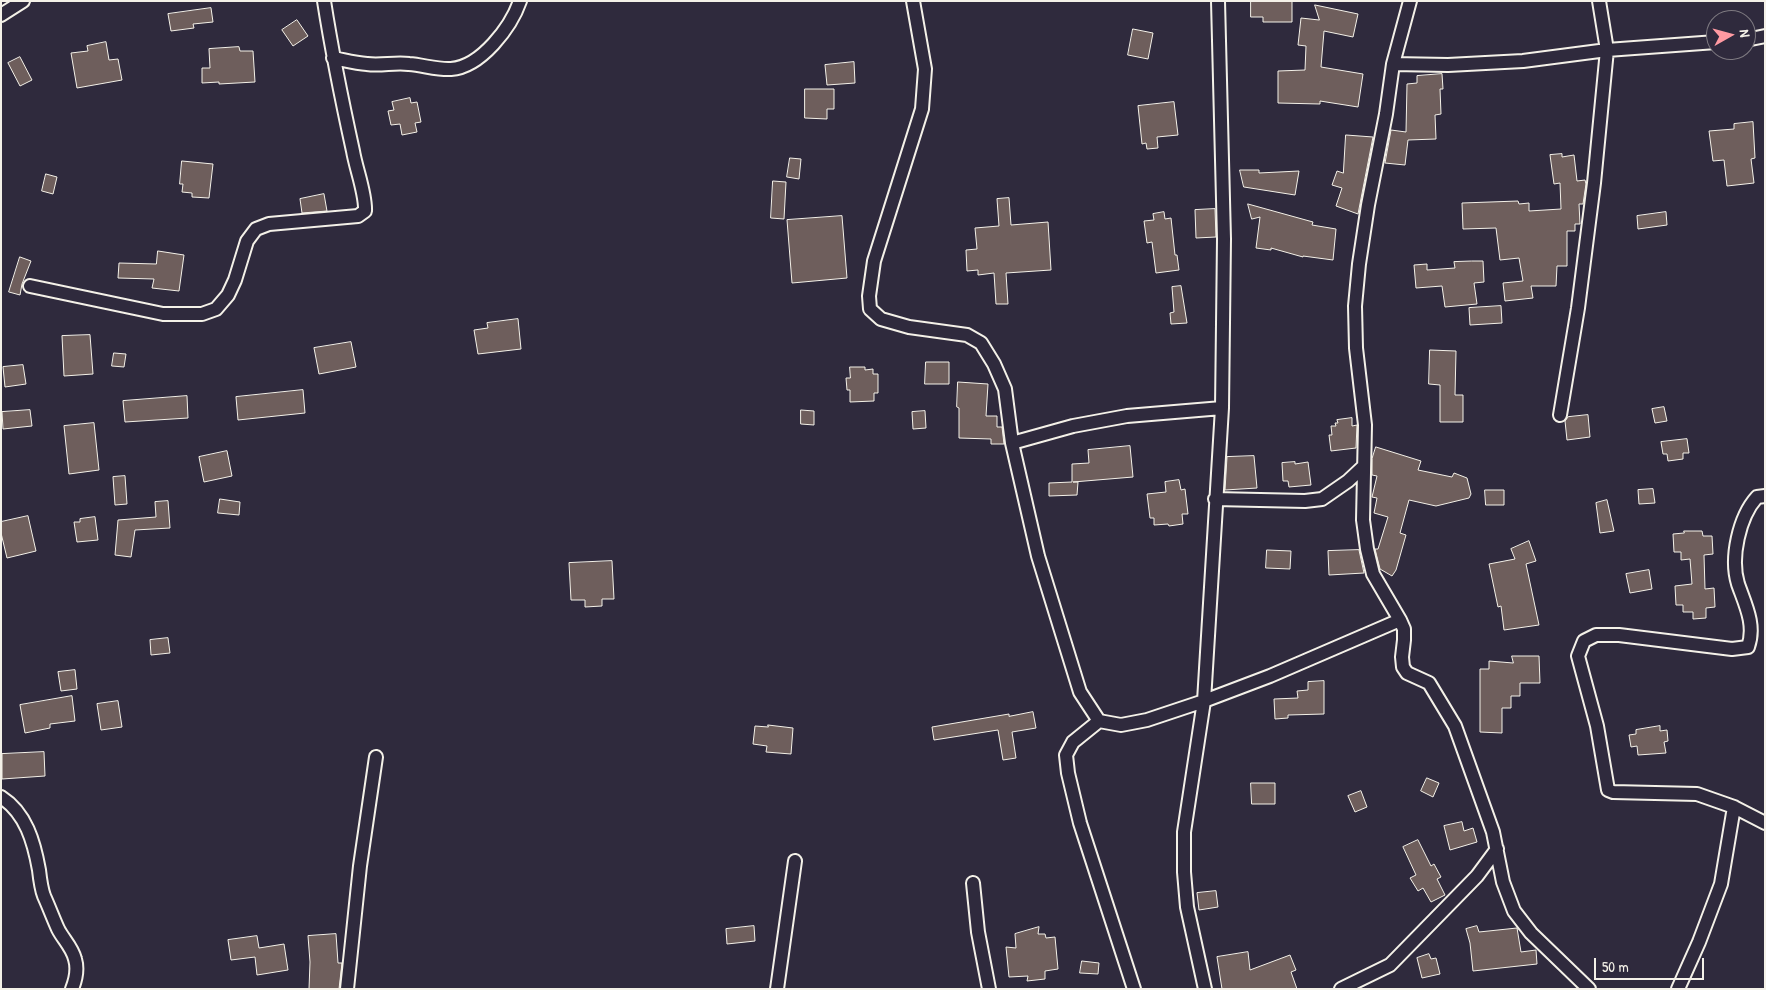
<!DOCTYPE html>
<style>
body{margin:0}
#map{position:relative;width:1766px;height:990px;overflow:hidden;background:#2f2a3d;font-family:"Patrick Hand",sans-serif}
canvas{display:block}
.frame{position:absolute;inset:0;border:2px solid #f4f1e8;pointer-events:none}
.north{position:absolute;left:1706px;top:10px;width:50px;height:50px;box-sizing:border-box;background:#2f2a3d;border:1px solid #7e7a81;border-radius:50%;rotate:83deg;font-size:14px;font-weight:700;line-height:20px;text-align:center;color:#f4f1e8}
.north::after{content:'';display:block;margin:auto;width:18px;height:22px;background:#ff9aa2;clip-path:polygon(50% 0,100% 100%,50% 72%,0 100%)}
.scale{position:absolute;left:1594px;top:958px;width:110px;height:22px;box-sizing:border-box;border:2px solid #f4f1e8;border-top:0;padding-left:6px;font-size:15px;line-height:18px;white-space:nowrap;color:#f4f1e8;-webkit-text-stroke:4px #2f2a3d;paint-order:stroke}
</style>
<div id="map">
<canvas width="1766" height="990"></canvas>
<div class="frame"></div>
<div class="north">N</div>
<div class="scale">50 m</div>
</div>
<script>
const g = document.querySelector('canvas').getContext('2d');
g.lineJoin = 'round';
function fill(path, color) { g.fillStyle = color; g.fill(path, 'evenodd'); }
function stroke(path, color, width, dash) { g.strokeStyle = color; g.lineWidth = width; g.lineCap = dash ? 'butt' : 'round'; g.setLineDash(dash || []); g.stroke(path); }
const building = new Path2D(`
 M1251 1H1292V22H1263V17H1251Z
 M1315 5 1358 14 1353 37 1324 31 1321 67 1363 74 1358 107 1320 101V104L1278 103V71L1305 70 1306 46 1298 45 1301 18 1319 20Z
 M211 8 213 22 193 24 194 28 171 31 168 14Z
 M297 20 308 36 293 46 282 30Z
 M1133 29 1153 33 1148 59 1128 55Z
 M106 42 109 60 118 59 122 80 77 88 71 53 88 51 87 46Z
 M239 47 240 51H253L255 82 219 84V82L202 83V68H210L209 49Z
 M20 57 32 80 20 86 8 63Z
 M854 62 855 83 827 85 825 65Z
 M1442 74 1443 89H1440L1441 114 1435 115 1436 139 1408 140 1405 165 1385 163 1391 130 1406 132 1407 84 1417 83V76Z
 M805 89H834V109H827V119L805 118Z
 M410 98 411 103 417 102 421 122 415 123 417 132 402 135 400 124 391 125 388 111 394 110 392 102Z
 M1174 102 1178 135 1157 137 1158 148 1147 149 1146 143 1142 144 1138 106Z
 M1753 122 1755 158 1751 159 1754 183 1727 186 1724 160 1713 161 1709 131 1734 129V124Z
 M1346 135 1373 137 1358 214 1336 206 1342 188 1332 185 1337 171 1343 173Z
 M1562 154V157L1574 155 1577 181 1585 180 1586 184 1583 204H1579L1580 224H1575V231H1567V266H1557L1556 286H1531L1533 298 1505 301 1503 283 1523 281 1519 258 1500 260 1496 228 1463 229 1462 203 1518 201 1519 204 1529 203V211L1561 209 1560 183 1554 184 1550 155Z
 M790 158 801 159 799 179 787 177Z
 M182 161 213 164 209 198 192 197V193L182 192 183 184H180Z
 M1240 170H1259V173L1299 171 1295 195 1244 187Z
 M46 174 57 177 53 194 42 191Z
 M773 181 786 182 784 219 771 218Z
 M324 194 327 211 302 213 300 199Z
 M1009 198 1011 225 1048 222 1051 270 1006 273 1008 304H996L994 273 978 275V270L967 271 966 250 977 249 975 228 999 226 997 199Z
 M1248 204 1313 222 1312 225 1336 229 1333 260 1303 256V257L1271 248V250L1256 248 1260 217 1252 219Z
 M1215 209 1216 237 1196 238 1195 210Z
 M1164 212 1165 219 1171 218 1175 255H1177L1179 270 1156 273 1152 242 1147 243 1144 221 1154 220 1153 214Z
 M1666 212 1667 225 1638 229 1637 216Z
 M842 216 847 278 792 283 787 220Z
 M158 251 184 255 179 291 152 288 154 279 118 278 119 263 156 264Z
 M20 257 31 261 22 284 20 295 9 292Z
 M1472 261H1483L1484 282 1474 283 1477 304 1445 307 1442 286 1416 288 1414 265 1427 264V270L1455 268 1454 262Z
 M1181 286 1187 323 1171 324 1170 313 1174 312 1172 287Z
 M1501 306 1502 323 1470 325 1469 308Z
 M518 319 521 349 478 354 474 330 488 328 487 323Z
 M90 335 93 374 64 376 62 336Z
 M351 342 356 367 319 374 314 348Z
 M1430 350 1456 351 1455 395H1463V422H1440V385L1429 384Z
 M114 353 126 354 124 367 112 366Z
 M926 362H949V384H925Z
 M23 365 26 384 5 387 3 367Z
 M850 367H865V370L873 369V374H878V393H874V401L850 402V390H847L846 378H850Z
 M958 382 988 384 986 416H997V427H1002L1004 444H991V439L959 438V408L957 407Z
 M303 390 305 413 238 420 236 397Z
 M187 396 188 418 125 422 123 401Z
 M1664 407 1667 421 1655 423 1652 409Z
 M30 410 32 426 3 429 2 412Z
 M801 410 814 411V425L801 424Z
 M925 411 926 428 913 429 912 412Z
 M1588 415 1590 437 1567 440 1565 421 1568 417Z
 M1352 418V426L1357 425 1356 448 1331 451 1329 435H1332L1331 426H1336L1335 423H1338L1337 420Z
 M94 423 99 470 69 474 64 426Z
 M1687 439 1689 453H1683V459L1668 461 1667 454H1663L1661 442Z
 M1130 446 1133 477 1073 482H1078L1077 495 1049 496V483L1072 482V464L1089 463 1088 450Z
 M1376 447 1421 461 1418 470 1452 477 1454 473 1467 478 1471 494 1469 498 1436 506 1409 500 1400 533 1406 535 1396 570 1392 576 1380 569 1375 549H1378L1388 517 1374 513 1377 498 1372 497 1377 476 1372 475V459Z
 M227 451 232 476 204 482 199 457Z
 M1254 456 1257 488 1225 490 1227 457Z
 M1295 462V464L1308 462 1311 485 1289 487 1288 481H1283L1282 463Z
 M125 476 127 504 115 505 113 477Z
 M1179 480 1181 490 1185 489 1188 514H1182L1183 524 1169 526 1168 524 1154 525V518H1150L1147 494 1166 492 1165 482Z
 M1653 489 1655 503 1639 504 1638 490Z
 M1485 490H1504V505H1486Z
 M220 499 240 502 239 515 218 513Z
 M1607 500 1614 531 1600 533 1596 503Z
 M168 501 170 528 135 530 131 557 115 555 118 520 156 517 155 502Z
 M28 516 36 551 7 558 1 533V522Z
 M95 517 98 540 77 542 74 522H80V519Z
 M1684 531H1702L1703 536H1712L1713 554 1704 555 1705 589 1714 588 1715 607 1706 608V618L1693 619V612H1683V605H1676L1675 586 1692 584 1690 559 1681 560V552H1674L1673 534 1684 533Z
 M1529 541 1536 561 1526 564 1539 625 1504 630 1501 606 1498 607 1489 564 1515 559 1511 549Z
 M1267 550 1291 551 1290 569 1266 568Z
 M1359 550 1364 573 1329 575 1328 551Z
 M612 561 614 599H602V606L585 607V600H571L569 563Z
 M1649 570 1652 589 1630 593 1626 574Z
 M168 638 170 653 151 655 150 640Z
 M1512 656H1539L1540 683H1520V696H1511V708H1502V733L1480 732V669H1489V661L1513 663Z
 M75 670 77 689 61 691 58 672Z
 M1324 681V714L1288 715V718L1275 719 1274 699 1298 698 1297 691 1308 690V682Z
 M72 696 75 721 50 724V728L25 733 20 705Z
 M118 701 122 727 101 730 97 704Z
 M1033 712 1036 728 1012 732 1016 758 1003 760 998 730 934 740 932 727 1009 714V716Z
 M768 725 793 728 791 754 766 752 767 746 753 744 755 726 768 727Z
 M1660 726V731L1667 730 1668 741 1664 742 1666 753 1638 755 1637 746 1631 747 1629 735 1636 734V730Z
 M44 752 45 776 2 779V754Z
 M1427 778 1439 783 1433 797 1421 791Z
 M1251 783H1275V804H1252Z
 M1361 791 1367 807 1355 812 1348 796Z
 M1462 822 1464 831 1473 828 1477 842 1450 850 1444 826Z
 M1418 840 1431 866 1434 864 1441 877 1437 879 1445 895 1431 902 1423 888 1418 891 1410 878 1416 875 1403 847Z
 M1216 891 1218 907 1199 910 1197 893Z
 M754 926 755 941 727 944 726 929Z
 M1477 926 1479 932 1517 928 1521 952 1536 950 1537 964 1473 971 1470 943 1466 929Z
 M1039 927 1038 934H1045L1046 938 1055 937 1058 969 1045 971V979L1027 981 1028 976 1009 977 1006 947 1016 948 1015 934Z
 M336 934 338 963H342L339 989H309L310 962 308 936Z
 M257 936 259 948 284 944 288 970 257 975 255 957 231 960 228 940Z
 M1248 952 1250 970 1290 955 1296 970 1291 972 1297 989H1222L1217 957Z
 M1429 954 1431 959 1436 958 1440 974 1422 978 1417 958Z
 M1082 961 1099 963 1098 974 1080 973Z`);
fill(building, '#6e5e5c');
stroke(building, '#f4f1e8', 1);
const minor = new Path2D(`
 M913 1 925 69 922 109 874 261 869 296 870 309 881 319 909 327 967 335 981 343 994 364 1005 389 1012 443 1038 556 1080 692 1099 721 1121 725 1147 720 1204 701 1270 676 1400 620
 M1410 1 1393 64 1386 114 1368 205 1359 264 1355 306 1356 348 1365 425 1363 520 1367 549 1373 574 1400 620 1404 629V640L1402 657 1403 667 1407 673 1429 683 1455 726 1493 832 1503 882 1514 911 1531 933 1589 989
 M1 15 23 1
 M1746 40 1765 36
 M333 58C344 60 355 63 367 64 381 66 395 62 409 64 423 65 438 70 451 69 481 67 511 27 520 1
 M1393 64 1448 65 1523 61 1607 50 1716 42
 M30 286 163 314H202L216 309 228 295 235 280 247 241 256 229 269 224 358 216 365 211C366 194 356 169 353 151 342 101 332 52 324 1
 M1560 415 1578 308 1594 183 1607 50 1599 1
 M1012 443 1073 426 1127 416 1222 408
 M1765 496 1757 497C1739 517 1730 558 1738 584 1745 604 1756 625 1748 647L1732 649 1619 635H1596L1584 641 1578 656 1597 726 1608 790 1613 792 1697 794 1734 807 1765 823
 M1215 499 1305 501 1322 499 1348 481 1364 466
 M1099 721 1073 742 1066 755 1068 773 1080 823 1134 989
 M1 797C26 813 34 842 39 870 40 879 41 888 44 896 49 907 53 918 58 929 63 939 72 947 75 959 78 969 76 979 72 989
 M973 883 978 932 989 989
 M347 989 360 866 376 757
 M777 989 795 861
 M1205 989 1187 907 1184 872V832L1204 701 1222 408 1224 239 1218 1
 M1341 989 1390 965 1477 876 1497 849
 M1678 989 1699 942 1721 884 1734 807`);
stroke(minor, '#f4f1e8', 16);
stroke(minor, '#2f2a3d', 12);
</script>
